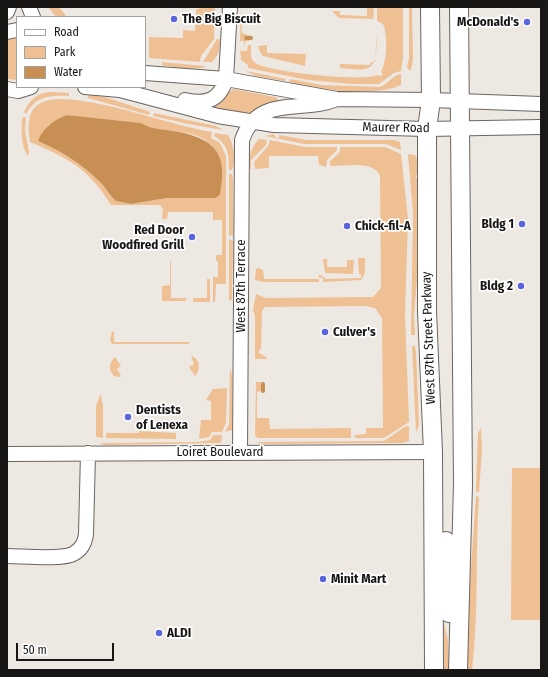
<!DOCTYPE html>
<style>
body{margin:0}
#map{position:relative;width:548px;height:677px;overflow:hidden;background:#eee8e3;font-family:"Fira Sans Condensed",sans-serif}
canvas{display:block}
.frame{position:absolute;inset:0;border:8px solid #191715;pointer-events:none}
.legend{position:absolute;left:16px;top:16px;width:130px;height:72px;box-sizing:border-box;background:#fff;border:1px solid #a3a2a1;margin:0;padding:5px 7px;list-style:none;font-size:12px;color:#191715}
.legend li{display:flex;align-items:center;gap:8px;height:20px}
.legend b{width:20px;border:1px solid #a3a2a1}
.scale{position:absolute;left:16px;top:643px;width:98px;height:18px;box-sizing:border-box;border:2px solid #191715;border-top:0;padding-left:5px;font-size:12px;line-height:14px;white-space:nowrap;color:#191715;-webkit-text-stroke:3px #fff;paint-order:stroke}
</style>
<div id="map">
<canvas width="548" height="677"></canvas>
<div class="frame"></div>
<ul class="legend">
<li><b style="height:5px;background:#fff"></b>Road</li>
<li><b style="height:11px;background:#efc093"></b>Park</li>
<li><b style="height:11px;background:#c88f54"></b>Water</li>
</ul>
<div class="scale">50 m</div>
</div>
<script>
const g = document.querySelector('canvas').getContext('2d');
g.lineJoin = 'round';
function fill(path, color) { g.fillStyle = color; g.fill(path, 'evenodd'); }
function stroke(path, color, width, dash) { g.strokeStyle = color; g.lineWidth = width; g.lineCap = dash ? 'butt' : 'round'; g.setLineDash(dash || []); g.stroke(path); }
function drawText(font, color, halo, rows, align = 'center') {
  g.font = font + ' "Fira Sans Condensed",sans-serif'; g.lineWidth = 3.5; g.setLineDash([]); g.textBaseline = 'middle'; g.strokeStyle = halo; g.fillStyle = color; for (const [text, x, y, turn = 0] of rows) {
    g.save(); g.translate(x, y); g.rotate((+turn || 0) * Math.PI / 180); g.textAlign = isNaN(turn) ? turn : align; if (halo) g.strokeText(text, 0, 0); g.fillText(text, 0, 0); g.restore();
  }
}
fill(new Path2D(`
 M48 7H59L67 17H56Z
 M200 7H215L214 39 201 56 200 62 149 58V37L183 38V30L195 31 196 9H199Z
 M241 7 242 33 251 36 244 37V39L251 40 245 42 244 48V41H240Z
 M367 7H374L373 19 339 18 332 11H340V15L367 16Z
 M377 7H403V57L401 71 394 73 379 84H352L308 80 248 68V65L241 60 240 45 241 51H247L248 45H251V57C252 60 254 62 257 64 273 72 362 82 378 75L380 76 383 74 381 72C387 61 388 36 383 24L377 21Z
 M409 7H412L413 60 411 70H409L407 67 409 58Z
 M377 33C377 39 377 46 376 52 375 75 358 69 340 68V64L370 65 371 62H375Z
 M17 38V80L7 79V40Z
 M217 39H219C222 47 218 56 212 62H203Z
 M267 45V53L306 54 305 66 263 56 260 52 258 46Z
 M162 62 204 66 206 67C193 70 175 68 162 65Z
 M246 71 286 79 285 81 256 76Z
 M401 74V85C378 97 313 90 289 82L290 79 322 85 379 87C388 85 392 75 401 74Z
 M233 89 275 97 278 99V102L250 113 214 109V105Z
 M49 92 69 93V96C50 95 36 96 26 114L24 112C29 101 37 93 49 92Z
 M89 94 108 98 150 112 149 115 88 98Z
 M60 99C112 101 161 123 212 132L211 138 220 143 226 156V284H216L215 302H213V277H218V261H216V255H222V220H213V212H168L167 219H162L163 209 160 205H111C88 168 70 159 30 142 26 115 30 100 60 99ZM67 115 140 123C148 129 161 129 170 130 179 132 192 133 200 137 226 150 223 175 216 198H167L131 204 116 201C110 196 106 188 100 182 82 164 61 151 38 141 46 129 53 120 67 115Z
 M154 113 216 126 223 130 188 124 153 116Z
 M26 117 25 131 29 152 28 156C21 147 21 129 22 118Z
 M215 133 228 135C234 144 236 160 232 170H229C229 154 228 144 214 136Z
 M274 134 275 137 279 138V135L307 140H394L400 142 401 150 386 144H304L265 136Z
 M259 139 267 140 266 145 251 160V170C247 159 251 147 259 139Z
 M270 140 305 147H337V150L327 160 326 167 319 165 318 156H269V168L255 169 254 162 268 146Z
 M340 147H385L401 154 408 218 405 314 409 422 384 438H355V435L366 434V417V428H383L382 318 375 308 365 306 265 307 262 311 261 349 259 350V353L266 357 267 359H255V316L253 310 256 294 266 298 373 297 381 288 380 176C374 160 345 166 330 166V161L340 152Z
 M408 154 415 155 419 162V174L416 175V178H419L420 246 414 315 415 335H411L413 213Z
 M229 174H232L233 179V235L229 236Z
 M229 239 233 241 232 300H229Z
 M358 258H365V273L361 280 323 282V278H319V274L326 279 361 278V274H359Z
 M323 259H327V267H347V260H354L353 274 325 273Z
 M170 261H171V298H186V301H162V286L170 285Z
 M258 268 263 270 264 279H319V282H265L255 280 256 269Z
 M207 279H210V302H193V298H207Z
 M112 331 114 332V342H189V344H112L110 340Z
 M412 346H415L416 352 419 424 416 433Z
 M191 356C200 358 201 370 195 376L189 367 194 364Z
 M115 357 121 366 117 369 121 376 119 377 114 376C108 370 109 363 115 357Z
 M230 370H231L232 376V430L225 432 229 424Z
 M256 382H261V391L257 392V418H269L270 429 351 428V438H258L255 436Z
 M227 388 226 423 222 432H212L209 437 199 439 201 420H211V401L206 400 213 389Z
 M101 393 102 403H103V438L96 437V406Z
 M406 426H409V441L402 443 264 444 256 442 384 441Z
 M481 428 482 449 479 492H476V489L478 433Z
 M139 431 176 433V439L106 438V433H139Z
 M213 435H222L221 443 105 445 99 443 199 442 210 440Z
 M512 468H541V620H511Z
 M476 496 479 497C475 554 479 612 472 670H467L468 611Z
 M444 622 448 641 449 670H444Z`), '#efc093');
fill(new Path2D(`
 M67 115 141 123C148 128 159 129 167 130 208 136 230 147 220 194L216 198H167L131 204 116 201C110 196 106 188 100 182 82 164 61 151 38 141 42 129 55 119 67 115Z`), '#c88f54');
stroke(new Path2D(`
 M246 38H251
 M263 384V391`), '#c88f54', 4);
const minor = new Path2D(`
 M29 7 33 17
 M7 12 9 7
 M7 32 17 30
 M145 73 226 79 337 99 431 100 541 104
 M85 87 120 90 218 116 274 125 427 129 541 127
 M7 89 18 91 31 87
 M185 100C206 105 220 100 226 79L230 7
 M240 452 242 140C258 93 302 114 337 99
 M7 454 433 452
 M7 556C22 556 61 560 73 554 81 550 85 543 86 534L88 453`);
const major = new Path2D(`
 M430 7 431 100 427 129V311L433 452 434 670
 M446 541 447 599 449 613
 M458 670 463 484 459 7`);
stroke(minor, '#6a6561', 16);
stroke(major, '#6a6561', 20);
stroke(minor, '#fff', 14);
stroke(major, '#fff', 18);
for (const [x, y, r, color] of [
 [174,19,4,"#5a64dc"],
 [527,22,4,"#5a64dc"],
 [522,224,4,"#5a64dc"],
 [347,226,4,"#5a64dc"],
 [192,237,4,"#5a64dc"],
 [521,286,4,"#5a64dc"],
 [325,332,4,"#5a64dc"],
 [128,417,4,"#5a64dc"],
 [323,579,4,"#5a64dc"],
 [159,633,4,"#5a64dc"]
]) { const dot = new Path2D(); dot.arc(x, y, r, 0, 2 * Math.PI); g.fillStyle = color; g.fill(dot); stroke(dot, '#fff', 1.5); }
drawText('bold 13px', '#191715', '#fff', [
 ["The Big Biscuit",182,19],
 ["McDonald's",519,22,"right"],
 ["Bldg 1",514,224,"right"],
 ["Chick-fil-A",355,226],
 ["Red Door",184,230,"right"],
 ["Woodfired Grill",184,245,"right"],
 ["Bldg 2",513,286,"right"],
 ["Culver's",333,332],
 ["Dentists",136,410],
 ["of Lenexa",136,425],
 ["Minit Mart",331,579],
 ["ALDI",167,633]
], 'left');
drawText('13px', '#191715', '#fff', [
 ["Maurer Road",396,128,1],
 ["West 87th Terrace",241,286,-90],
 ["West 87th Street Parkway",429,338,-92],
 ["Loiret Boulevard",220,452]
]);
</script>
